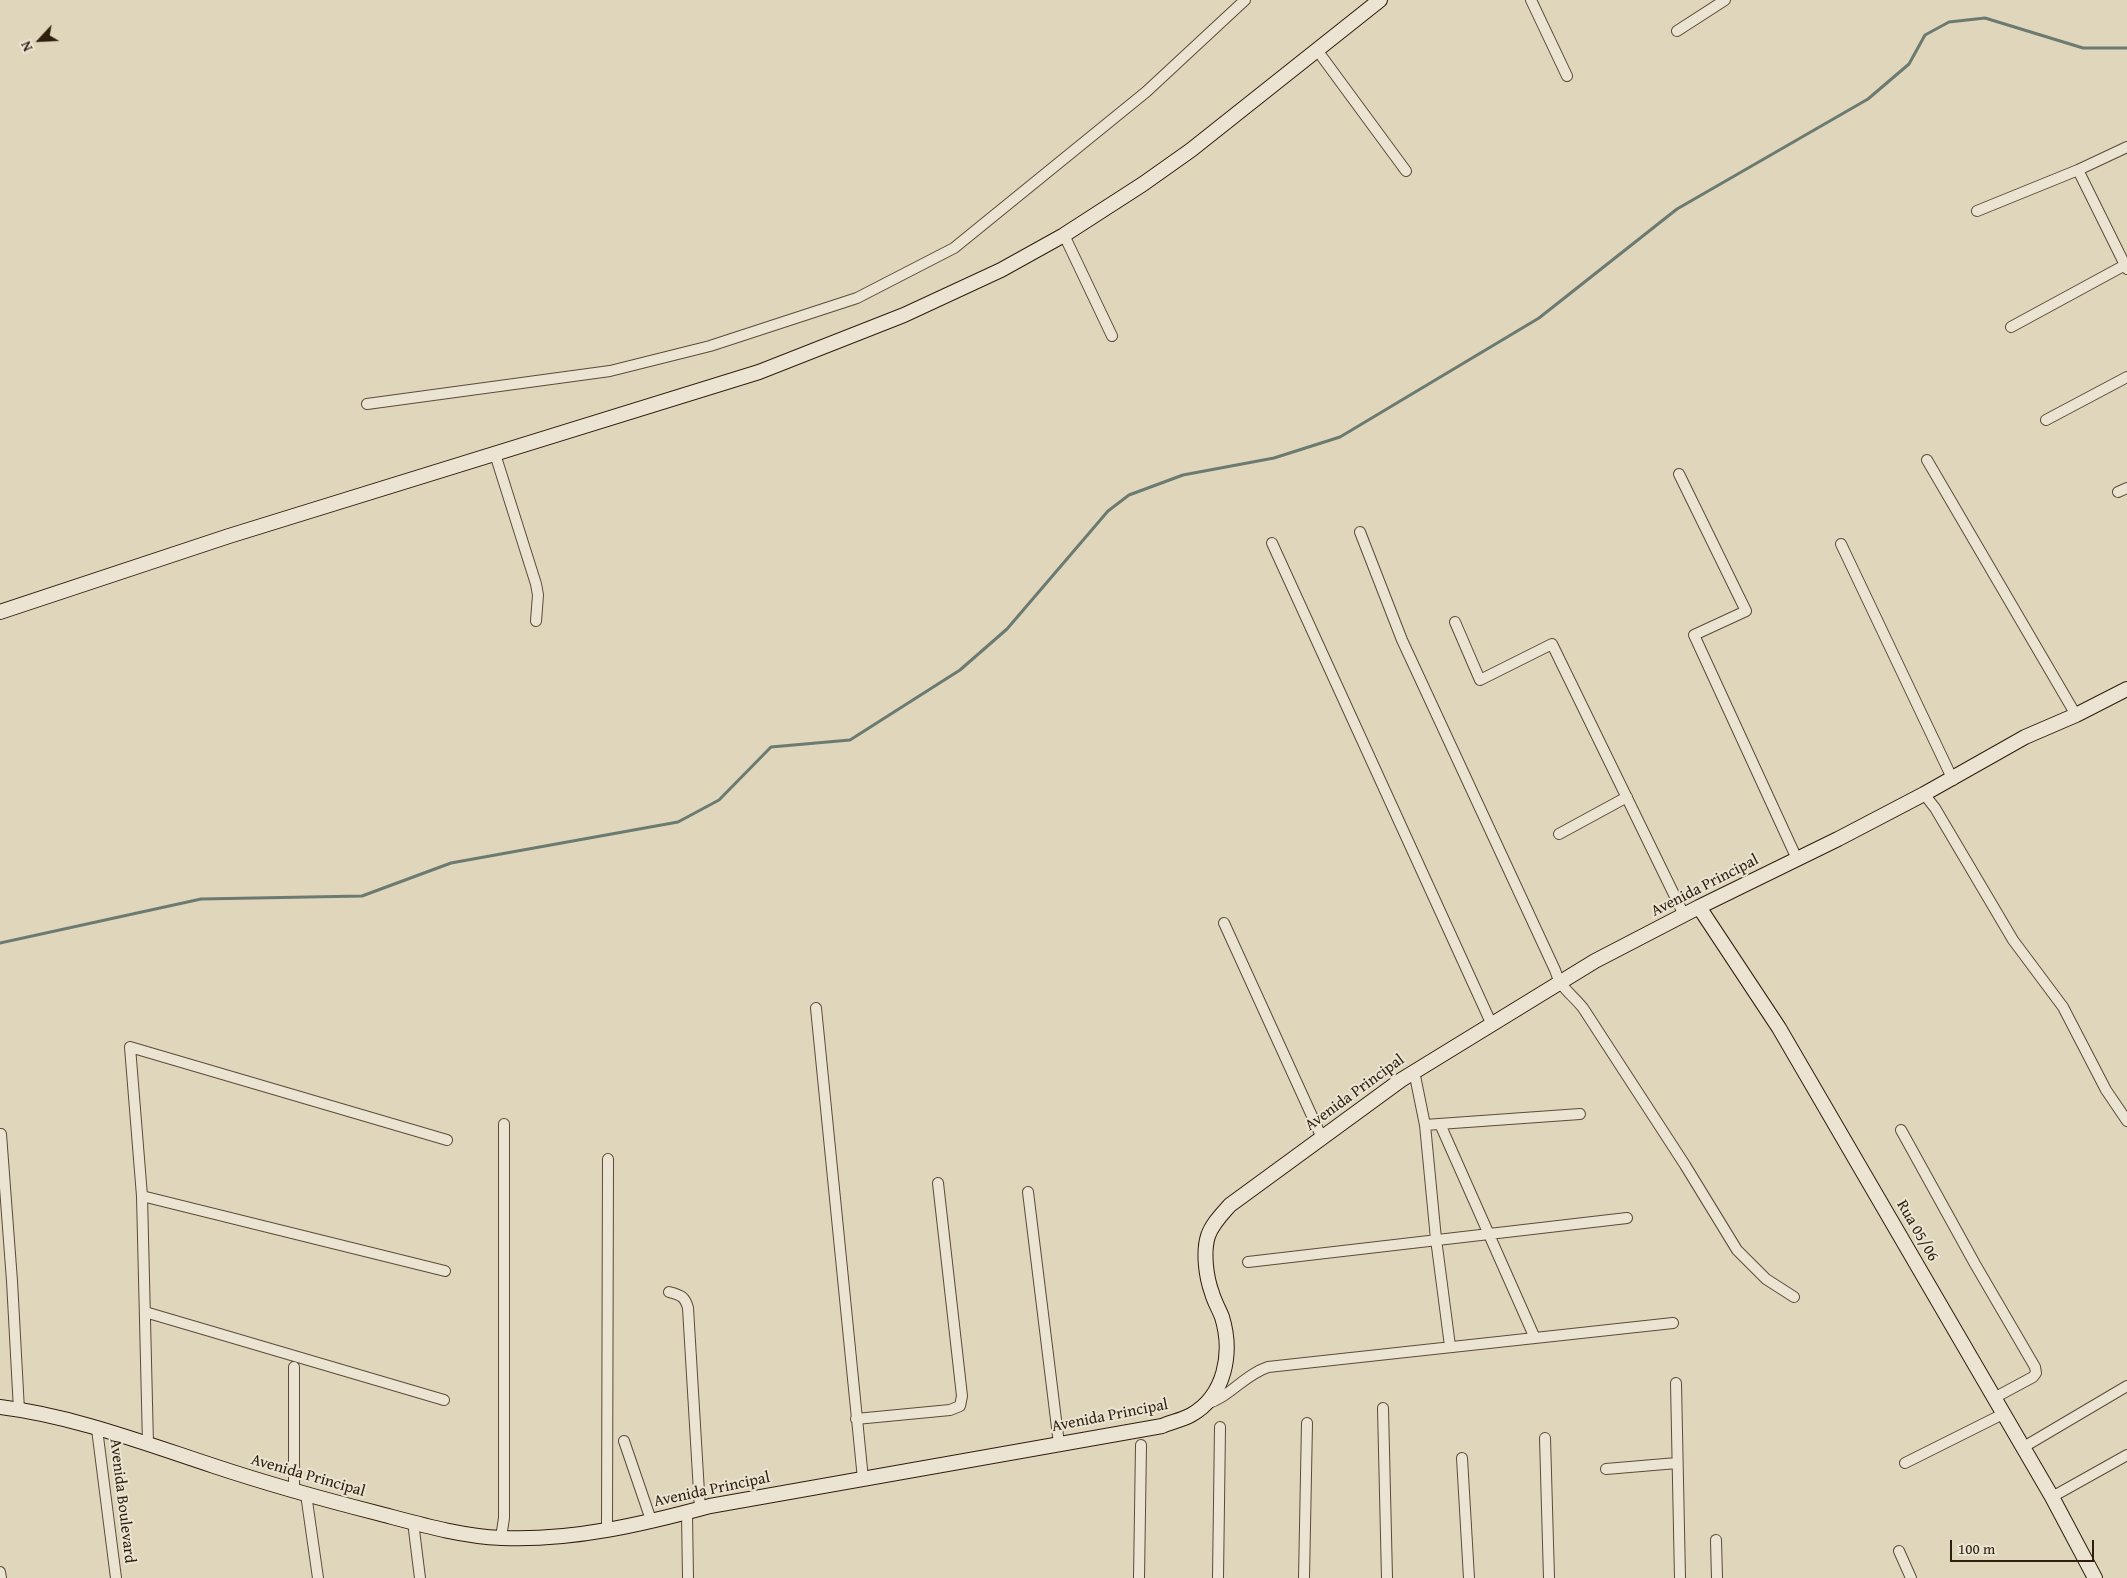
<!DOCTYPE html>
<style>
body{margin:0}
#map{position:relative;width:2127px;height:1578px;overflow:hidden;background:#e0d6bb;font-family:"Gentium Book Plus",serif}
canvas{display:block}
.north{position:absolute;left:15px;top:15px;width:50px;height:50px;-webkit-text-stroke:4px #ebe4d3;paint-order:stroke;rotate:245deg;font-size:14px;font-weight:700;line-height:20px;text-align:center;color:#2d1e0d}
.north::after{content:'';display:block;margin:auto;width:18px;height:22px;background:#2d1e0d;clip-path:polygon(50% 0,100% 100%,50% 72%,0 100%)}
.scale{position:absolute;left:1950px;top:1540px;width:144px;height:22px;box-sizing:border-box;border:2px solid #2d1e0d;border-top:0;padding-left:6px;font-size:15px;line-height:18px;white-space:nowrap;color:#2d1e0d;-webkit-text-stroke:4px #ebe4d3;paint-order:stroke}
</style>
<div id="map">
<canvas width="2127" height="1578"></canvas>
<div class="north">N</div>
<div class="scale">100 m</div>
</div>
<script>
const g = document.querySelector('canvas').getContext('2d');
g.lineJoin = 'round';
function stroke(path, color, width, dash) { g.strokeStyle = color; g.lineWidth = width; g.lineCap = dash ? 'butt' : 'round'; g.setLineDash(dash || []); g.stroke(path); }
function drawText(font, color, halo, rows, align = 'center') {
  g.font = font + ' "Gentium Book Plus",serif'; g.lineWidth = 4; g.setLineDash([]); g.textBaseline = 'middle'; g.strokeStyle = halo; g.fillStyle = color; for (const [text, x, y, turn = 0] of rows) {
    g.save(); g.translate(x, y); g.rotate((+turn || 0) * Math.PI / 180); g.textAlign = isNaN(turn) ? turn : align; if (halo) g.strokeText(text, 0, 0); g.fillText(text, 0, 0); g.restore();
  }
}
stroke(new Path2D(`
 M0 943 201 899 362 896 451 863 678 822 719 800 771 747 850 740 960 670 1007 629 1108 511 1129 495 1183 475 1274 458 1340 437 1539 318 1677 209 1868 99 1909 64 1925 35 1949 22 1985 18 2083 48H2127`), '#6b7b71', 3);
const street = new Path2D(`
 M1531 0 1567 76
 M1677 31 1725 0
 M1317 50 1406 171
 M2078 170 2127 269
 M1977 211 2078 170 2127 147
 M1064 235 1112 336
 M2011 327 2127 264
 M367 404 610 371 710 346 857 298 954 248 1146 92 1245 0
 M2046 420 2127 377
 M495 454 536 584 538 595 536 621
 M1927 460 2076 715
 M1679 474 1746 611 1694 635 1797 859
 M2118 492 2127 488
 M1360 532 1402 640 1555 970C1560 988 1571 993 1583 1008L1685 1165 1737 1250 1766 1279 1794 1297
 M1272 543 1492 1025
 M1841 544 1953 780
 M1455 622 1480 680 1552 644 1684 915
 M1924 794 1935 808 2013 940 2063 1007 2106 1090 2127 1121
 M1559 834 1627 797
 M1224 923 1322 1138
 M816 1008 863 1479
 M1414 1071 1425 1125 1436 1239 1450 1346
 M1440 1124 1534 1336
 M1425 1125 1580 1114
 M1901 1130 1975 1264 2035 1367 2036 1373 2033 1377 1994 1398
 M1 1134 12 1281 19 1410
 M1028 1192 1059 1444
 M142 1196 445 1271
 M1248 1262 1627 1218
 M669 1292C680 1295 685 1296 688 1308L700 1509
 M145 1312 444 1400
 M294 1367V1490
 M1676 1383 1680 1578
 M1206 1404C1230 1397 1244 1375 1268 1367L1673 1323
 M1383 1408 1387 1578
 M856 1419 950 1410 960 1406 962 1396 938 1183
 M97 1429 116 1578
 M1545 1438 1549 1578
 M624 1441 651 1520
 M148 1444 142 1196 130 1047 447 1140
 M2022 1448 2127 1386
 M1462 1458 1469 1578
 M1905 1463 2003 1414
 M1606 1469 1677 1463
 M306 1494 318 1578
 M2052 1497 2127 1455
 M687 1513 688 1578
 M413 1522 420 1578
 M607 1529 608 1159
 M501 1538 504 1518V1124
 M1716 1540 1717 1578
 M1899 1551 1911 1578
 M0 1572 1 1578
 M1139 1578 1141 1445
 M1218 1578 1220 1427
 M1304 1578 1307 1423`);
const secondary = new Path2D(`
 M0 612 229 536 759 372 904 315 1001 270 1064 235 1143 184 1191 150 1380 0
 M1699 907 1779 1028 2052 1497 2095 1578
 M0 1407C73 1416 144 1443 214 1466 268 1484 322 1499 377 1513 419 1524 459 1536 502 1538 572 1541 644 1524 710 1506L1162 1426C1171 1422 1182 1420 1191 1415 1225 1396 1233 1353 1222 1317 1219 1309 1214 1301 1212 1293 1206 1277 1203 1252 1208 1236 1212 1224 1222 1214 1230 1205L1401 1080 1595 961 1699 907 1838 839 1924 794 2025 737 2076 715 2127 689`);
stroke(street, '#5a4c38', 12);
stroke(secondary, '#2d1e0d', 16);
stroke(street, '#ebe4d3', 10);
stroke(secondary, '#ebe4d3', 14);
drawText('16px', '#2d1e0d', '#ebe4d3', [
 ["Avenida Principal",1705,886,-27],
 ["Avenida Principal",1355,1093,-36],
 ["Rua 05/06",1917,1231,60],
 ["Avenida Principal",1110,1416,-11],
 ["Avenida Principal",308,1476,16],
 ["Avenida Principal",712,1490,-12],
 ["Avenida Boulevard",122,1501,83]
]);
</script>
